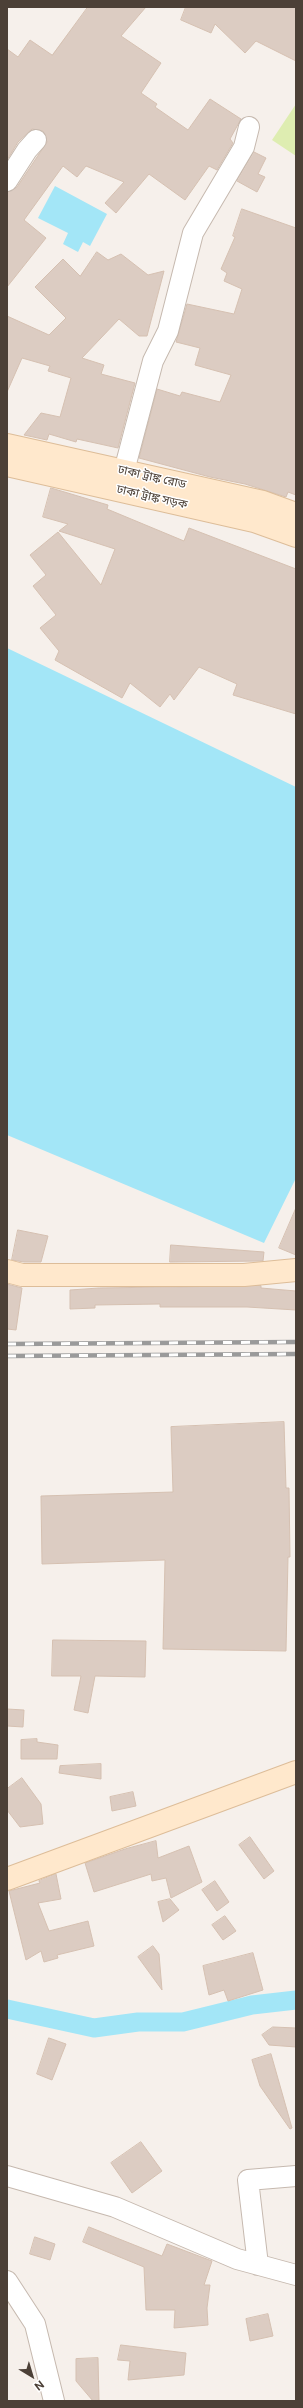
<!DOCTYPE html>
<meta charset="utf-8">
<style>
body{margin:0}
#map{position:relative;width:303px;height:2408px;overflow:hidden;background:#f6f0eb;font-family:"Public Sans",sans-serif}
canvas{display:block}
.frame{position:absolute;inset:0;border:8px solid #4c4037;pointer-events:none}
.north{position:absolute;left:12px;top:2356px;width:40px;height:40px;-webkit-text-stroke:3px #fff;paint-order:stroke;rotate:142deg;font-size:11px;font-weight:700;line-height:16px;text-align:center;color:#4c4037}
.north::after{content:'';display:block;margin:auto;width:14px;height:18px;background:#4c4037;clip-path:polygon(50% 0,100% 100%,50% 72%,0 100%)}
</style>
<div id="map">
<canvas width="303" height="2408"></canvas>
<div class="frame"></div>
<div class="north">N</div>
</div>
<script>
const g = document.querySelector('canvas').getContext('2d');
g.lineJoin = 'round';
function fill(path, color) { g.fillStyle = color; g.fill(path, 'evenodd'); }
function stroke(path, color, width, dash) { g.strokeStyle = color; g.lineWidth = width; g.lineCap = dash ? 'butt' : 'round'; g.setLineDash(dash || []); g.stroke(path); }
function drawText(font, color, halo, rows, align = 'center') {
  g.font = font + ' "Public Sans","Noto Sans Bengali",sans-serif'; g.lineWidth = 3; g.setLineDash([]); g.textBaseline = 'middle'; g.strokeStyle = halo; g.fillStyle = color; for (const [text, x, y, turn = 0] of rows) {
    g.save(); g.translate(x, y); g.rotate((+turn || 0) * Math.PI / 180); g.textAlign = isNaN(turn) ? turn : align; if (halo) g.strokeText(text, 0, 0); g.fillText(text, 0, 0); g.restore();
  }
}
fill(new Path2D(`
 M296 104V156L272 140Z`), '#deedb1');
fill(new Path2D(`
 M55 186 107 214 90 246 83 242 78 252 63 244 68 233 38 218Z
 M7 648 296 787V1178L264 1243 7 1135Z`), '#a3e6f7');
stroke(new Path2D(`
 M7 2009 94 2028 138 2022H183L252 2005 296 2000`), '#a3e6f7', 19);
const building = new Path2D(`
 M88 7H146L121 36 161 63 141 93 157 104 155 107 188 130 210 99 241 119 230 139 233 143 217 170 209 166 185 200 149 174 116 213 105 203 124 182 86 166 77 177 63 166 24 220 46 238 7 287V192L17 187 47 142 43 131 32 129 18 142 7 160V49L18 57 30 40 52 55Z
 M186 7H296V61L256 41 245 53 215 24 211 33 181 20Z
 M254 152 266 158 258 174 265 177 257 192 237 181Z
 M242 209 296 228V495L288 492 286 497 245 484 210 477 139 458 157 389 180 396 182 392 220 402 231 375 195 365 200 348 176 342 187 304 234 314 242 289 224 281 227 273 221 269 235 237 233 236Z
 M97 252 108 260 121 254 148 275 164 271 147 336H139L119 319 82 358 104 365 101 374 135 383 118 448 77 439 76 442 49 434 47 440 24 435 41 413 60 417 71 378 48 371 50 366 22 358 7 392V316L49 335 66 318 35 287 63 259 80 276Z
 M51 488 108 505 107 509 184 541 189 528 296 569V714L233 695 237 684 199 667 174 700 170 694 160 707 130 683 122 698 55 660 59 651 40 628 56 615 33 586 46 575 30 555 58 532 101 585 115 549 59 531 68 524 43 517Z
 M296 1208V1255L279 1248Z
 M18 1230 48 1236 41 1262H24L12 1260Z
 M171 1245 264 1252 263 1261 170 1262Z
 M7 1284 22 1288 16 1330 7 1329Z
 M261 1286V1288L296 1291V1310L247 1307H160V1304L95 1305V1308L70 1309V1290L99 1288Z
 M284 1422 286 1488H289L290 1557H288L286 1651 163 1649 165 1560 42 1564 41 1496 173 1492 171 1427Z
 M53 1640 146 1641 145 1677 95 1676 88 1713 74 1710 81 1676H52Z
 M7 1709 24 1710 23 1727 7 1726Z
 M37 1739V1742L58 1745 57 1759H21V1740Z
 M101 1764V1779L59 1773 60 1766Z
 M22 1778 41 1804 43 1824 20 1827 7 1810V1789Z
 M133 1792 136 1806 112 1811 110 1797Z
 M250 1837 274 1871 264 1879 239 1845Z
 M156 1841 158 1858 189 1846 202 1882 171 1898 166 1878 152 1881 151 1874 94 1892 85 1863 125 1849Z
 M56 1874 61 1899 38 1903 49 1931 88 1921 94 1946 57 1955 58 1958 44 1962 41 1951 26 1960 9 1891 40 1883 39 1881Z
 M215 1881 229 1902 217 1911 202 1890Z
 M170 1899 179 1910 163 1922 158 1902Z
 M225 1916 236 1931 223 1940 212 1925Z
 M153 1946 159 1954 162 1990 138 1957Z
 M253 1953 263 1990 228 2001 224 1990 209 1995 203 1966Z
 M273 2027 296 2028V2047L269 2045 262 2035Z
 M49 2038 66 2044 52 2080 37 2074Z
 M271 2054 292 2128 290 2129 260 2086 252 2060Z
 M141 2142 162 2171 132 2193 111 2163Z
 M89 2227 162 2256 167 2244 212 2261 204 2285H210L207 2308 208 2325 174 2328 175 2310H146L144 2267 83 2242Z
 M35 2237 55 2244 50 2260 30 2254Z
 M268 2314 273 2336 250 2341 246 2319Z
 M121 2345 186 2353 184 2375 128 2380 130 2361 118 2360Z
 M98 2358 99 2401H93L76 2381V2359Z`);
fill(building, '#dcccc2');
stroke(building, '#d5c0b1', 1);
const street = new Path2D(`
 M7 181 27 150 36 140
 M124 471 153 361 168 331 193 233 244 147 249 127
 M7 2176 115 2207 237 2259 296 2275
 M258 2265 248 2180 296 2176
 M7 2281 35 2324 54 2401`);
const secondary = new Path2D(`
 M7 445 263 502 296 514
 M7 465 254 521 296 536
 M7 1271 22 1275H244L296 1270
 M7 1879 296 1772`);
stroke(street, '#c6b9af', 22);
stroke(secondary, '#ddbd99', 24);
stroke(street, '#fff', 20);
stroke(secondary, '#ffe8cc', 22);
const rail = new Path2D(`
 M7 1344 296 1342
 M7 1356 296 1354`);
stroke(rail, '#9a9a9a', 4.5);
stroke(rail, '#fff', 3, [9]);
drawText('12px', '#4c4037', '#fff', [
 ["ঢাকা ট্রাঙ্ক রোড",152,477,13],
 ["ঢাকা ট্রাঙ্ক সড়ক",152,497,13]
]);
</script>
